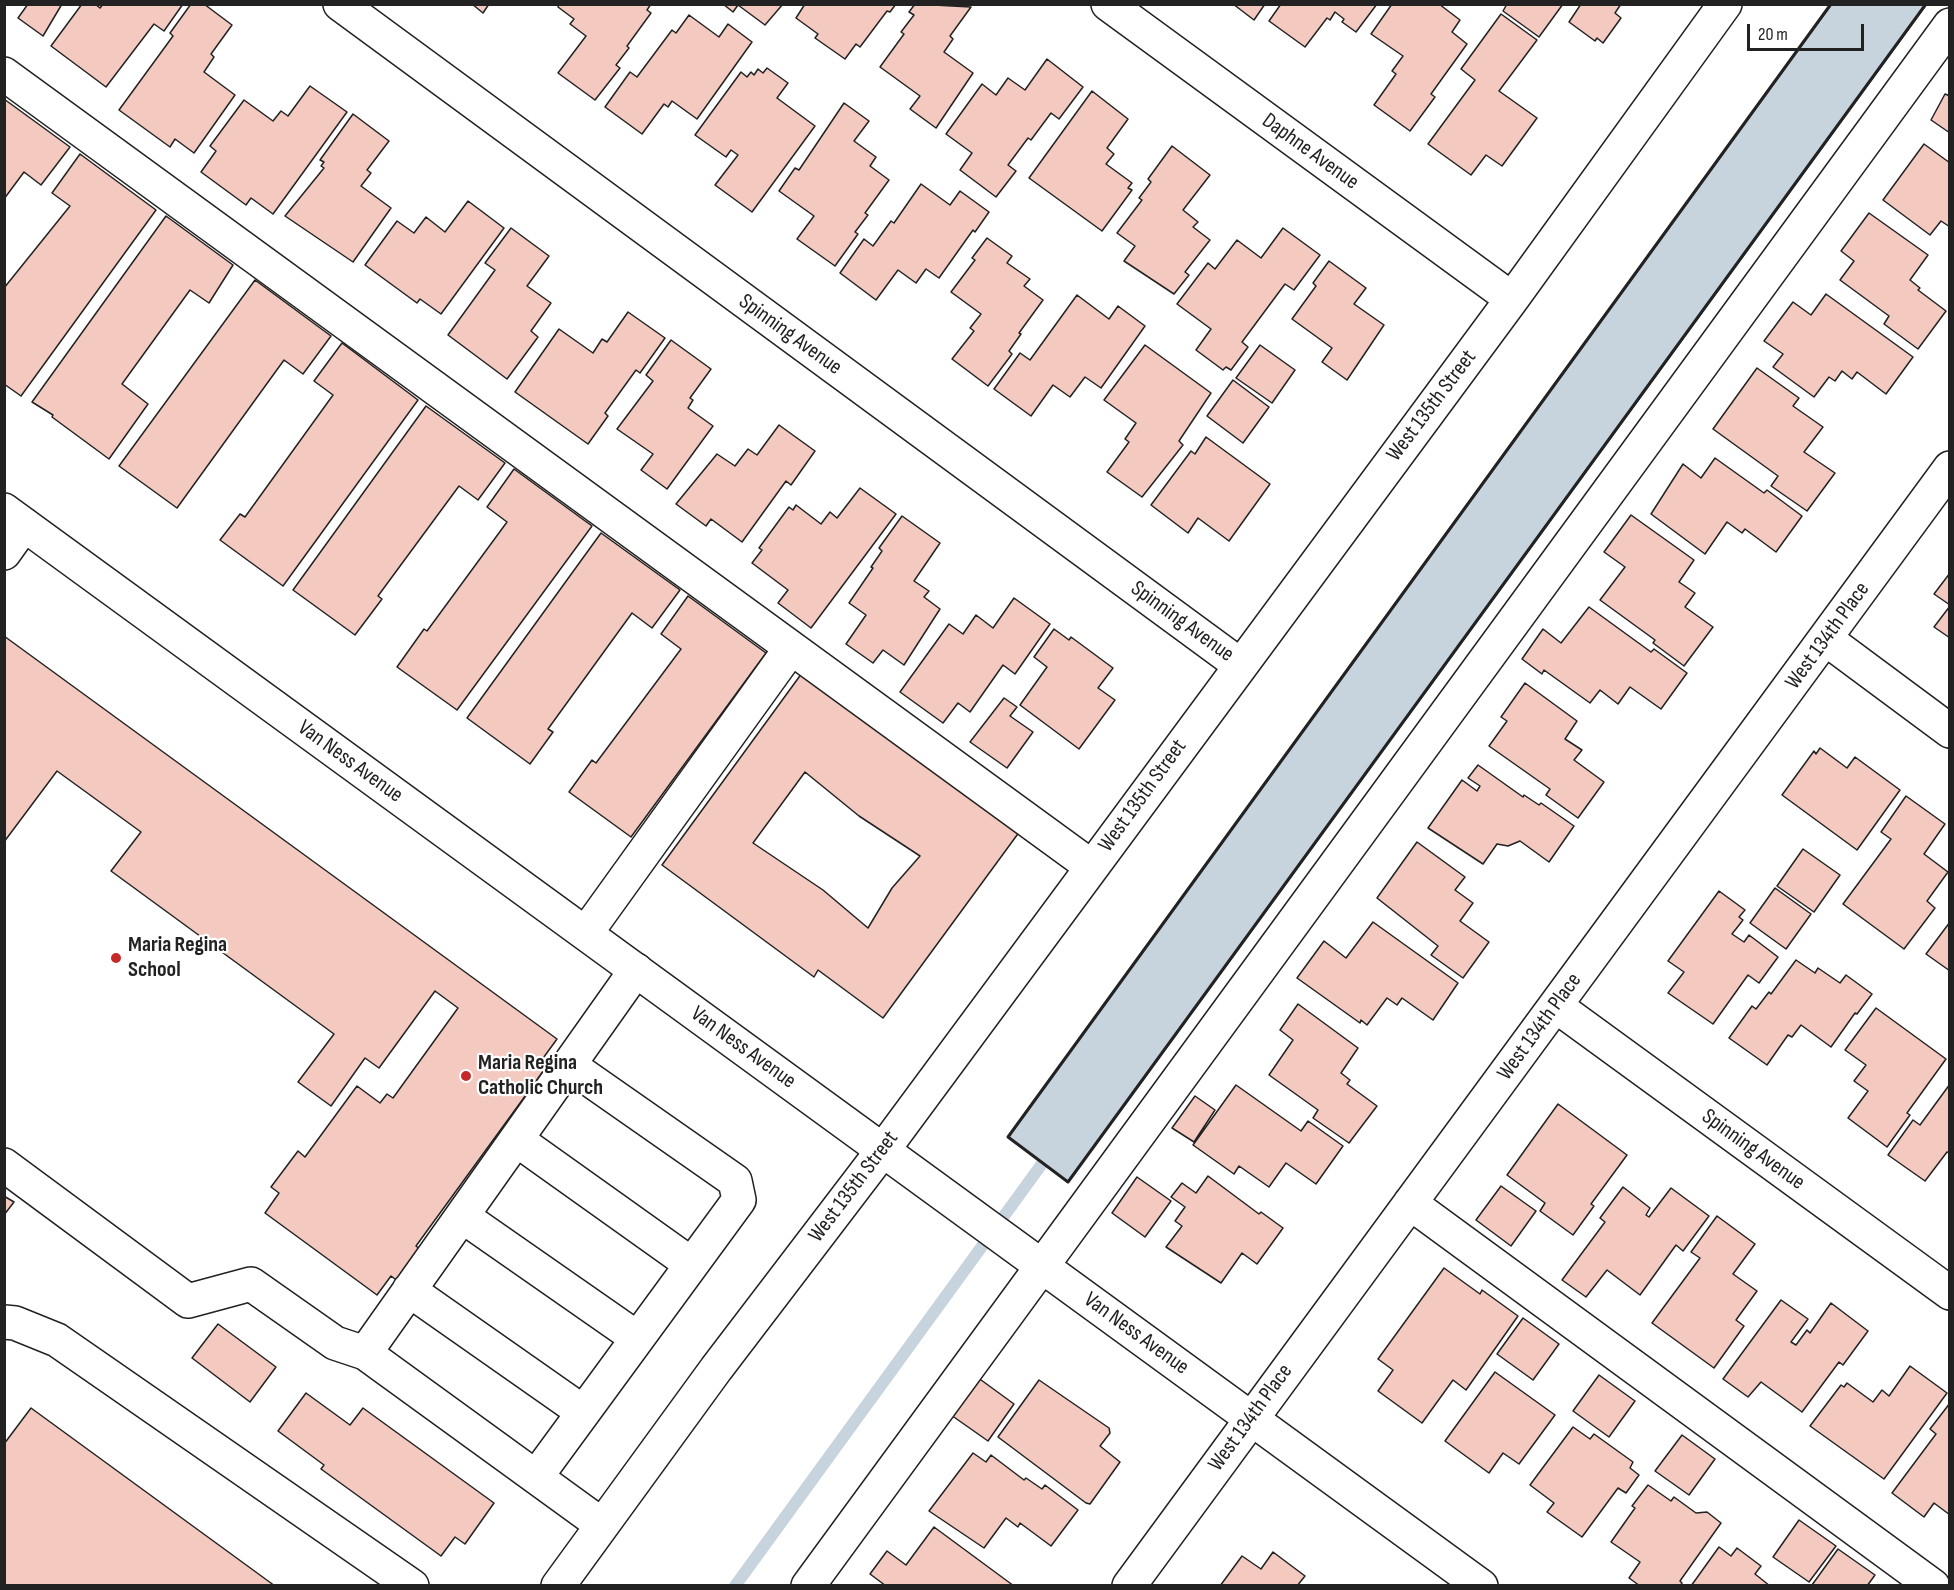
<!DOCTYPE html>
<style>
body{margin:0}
#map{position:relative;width:1954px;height:1590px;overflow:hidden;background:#fff;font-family:"Sofia Sans Condensed",sans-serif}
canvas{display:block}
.frame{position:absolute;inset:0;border:6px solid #222;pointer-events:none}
.scale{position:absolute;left:1747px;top:24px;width:117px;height:27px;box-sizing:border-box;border:3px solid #222;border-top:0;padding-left:8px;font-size:18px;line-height:21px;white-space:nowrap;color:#222;-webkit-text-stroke:4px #fff;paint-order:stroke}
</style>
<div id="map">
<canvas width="1954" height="1590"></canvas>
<div class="frame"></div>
<div class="scale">20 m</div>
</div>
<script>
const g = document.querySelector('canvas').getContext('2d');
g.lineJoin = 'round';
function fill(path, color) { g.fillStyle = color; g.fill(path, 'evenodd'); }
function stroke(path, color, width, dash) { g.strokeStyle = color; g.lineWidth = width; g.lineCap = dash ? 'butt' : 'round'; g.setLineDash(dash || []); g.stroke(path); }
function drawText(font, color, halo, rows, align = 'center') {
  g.font = font + ' "Sofia Sans Condensed",sans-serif'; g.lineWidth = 4.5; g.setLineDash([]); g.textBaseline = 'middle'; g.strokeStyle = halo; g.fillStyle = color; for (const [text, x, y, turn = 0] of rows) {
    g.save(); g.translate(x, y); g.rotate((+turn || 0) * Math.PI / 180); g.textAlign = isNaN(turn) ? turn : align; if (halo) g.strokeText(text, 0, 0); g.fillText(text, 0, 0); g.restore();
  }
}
const water = new Path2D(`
 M1831 5H1926L1068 1182 1008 1137Z`);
fill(water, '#c7d3dd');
stroke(water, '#6f6f6f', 1.5);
stroke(new Path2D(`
 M735 1586 1052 1150`), '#c7d3dd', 12);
const building = new Path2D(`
 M28 4H62L43 36 18 18Z
 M82 4H95L100 8 103 4H183L164 31 154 24 106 87 51 46Z
 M191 4H204L232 25 211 54 214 57 204 72 235 95 194 153 175 139 170 147 119 110 173 36 170 33Z
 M472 4H489L483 13Z
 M559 4H651L647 10 651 13 627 46 629 48 616 65 620 68 595 100 558 73 586 36 570 24 574 19 558 7Z
 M723 4H783L765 25 738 5 733 12Z
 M805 4H896L890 12 887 11 860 47 856 44 845 59 815 38 818 34 796 18Z
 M915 4 971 7 950 36 953 39 944 52 973 73 936 128 910 109 920 96 880 67 904 34 901 32 914 15 909 12Z
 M1233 4H1265L1254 20Z
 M1281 4H1377L1356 32 1342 22 1344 19 1335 12 1330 20 1327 18 1305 47 1269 21Z
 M1392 4H1439L1460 20 1452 32 1467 44 1431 94 1435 97 1410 131 1374 105 1396 74 1392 71 1403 56 1371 34Z
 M1507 4H1563L1539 37 1503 11Z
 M1581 4H1621L1615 13 1621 18 1603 43 1597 38 1595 41 1569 22Z
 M1501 14 1537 40 1499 91 1537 118 1502 166 1486 155 1471 175 1428 144 1475 80 1461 69Z
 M689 15 719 37 728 24 752 42 697 119 672 101 668 107 664 104 642 134 605 107 630 72 637 77 672 30 676 33Z
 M1047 59 1083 87 1059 119 1051 113 1031 140 1028 138 1008 165 1016 171 996 197 960 170 972 153 946 134 982 84 996 95 1008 78 1025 90Z
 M767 68 788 83 777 98 815 126 752 212 715 185 738 155 731 150 726 157 695 135 741 72 747 77 751 72 754 75 758 69 763 73Z
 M310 86 347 112 273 214 251 198 246 205 201 172 216 151 210 146 244 100 273 121 281 111 288 116Z
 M1092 91 1128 119 1107 148 1114 154 1106 164 1132 183 1128 188 1132 190 1102 231 1029 178Z
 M1945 94 1950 96V133L1931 120Z
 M4 99 70 147 41 185 24 172 4 199Z
 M844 103 869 121 854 141 876 157 870 166 889 180 865 213 868 215 855 232 858 234 835 266 797 239 814 216 779 191 795 168 799 170Z
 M353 114 389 141 367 170 371 173 361 186 391 208 353 262 285 216 324 168 321 166 324 162 320 160Z
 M1924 144 1950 163V227L1941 221 1930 235 1883 200Z
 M1172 146 1210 175 1183 210 1198 222 1193 227 1210 240 1185 272 1189 275 1174 294 1124 261 1135 246 1117 233 1142 200 1139 198 1151 182 1148 179Z
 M80 154 156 210 21 396 4 384V288L70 206 52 193Z
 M921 184 950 205 960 191 989 212 975 232 973 230 939 278 926 269 916 283 898 270 876 300 840 273 864 239 873 246 891 221 894 223Z
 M468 201 504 228 441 314 420 299 417 303 365 265 397 221 414 233 426 217 445 232Z
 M1869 213 1928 255 1910 280 1920 288 1918 290 1946 311 1918 349 1884 324 1889 316 1840 280 1854 261 1841 251Z
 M166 216 233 265 209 303 190 290 122 384 148 404 109 459 52 417 53 415 32 402Z
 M511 228 549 256 527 286 551 303 531 331 538 337 507 379 448 335 495 270 485 263Z
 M1283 228 1320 255 1294 290 1285 284 1242 342 1248 347 1231 370 1226 367 1223 370 1196 350 1211 329 1177 304 1208 263 1215 269 1237 240 1261 258Z
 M987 238 1012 256 1007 263 1030 279 1024 286 1043 300 1019 333 1021 334 1009 351 1012 354 988 386 952 359 974 331 970 328 981 314 951 292 975 260 972 258Z
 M1329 261 1366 288 1354 304 1384 325 1347 380 1322 362 1332 348 1292 319 1316 286 1313 283Z
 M255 280 331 336 303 374 284 360 177 508 119 466Z
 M1826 294 1913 357 1886 394 1857 372 1852 379 1842 371 1835 381 1829 377 1814 397 1773 367 1783 354 1764 341 1793 302 1811 315Z
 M1077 295 1109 319 1118 306 1145 326 1101 388 1085 377 1070 397 1053 385 1031 416 994 389 1020 353 1030 360Z
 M628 312 665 338 640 373 636 370 605 413 608 416 588 444 515 392 559 329 593 353 602 339 607 342Z
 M671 340 711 369 690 398 693 400 688 408 713 426 667 489 641 470 653 454 617 429 653 381 646 375Z
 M342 343 418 400 283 586 220 540 240 514 245 517 333 395 314 381Z
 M1145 345 1211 393 1179 441 1183 445 1142 497 1107 472 1129 442 1125 439 1136 423 1104 400Z
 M1260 345 1295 370 1272 403 1236 378Z
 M1757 368 1799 398 1793 406 1823 427 1804 452 1835 473 1807 511 1771 486 1778 476 1713 429Z
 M1233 380 1269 407 1243 443 1207 416Z
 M426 406 505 463 478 500 459 486 378 596 382 599 355 635 293 590Z
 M779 425 815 451 791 485 786 481 742 542 711 519 706 526 676 504 717 454 735 466 748 449 757 455Z
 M1206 437 1270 484 1229 541 1198 518 1188 533 1151 505 1191 451 1195 454Z
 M1715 458 1764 493 1767 490 1802 516 1776 552 1745 529 1742 533 1727 522 1705 554 1651 514 1683 464 1701 478Z
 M514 469 592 526 457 710 397 667 424 629 427 631 507 522 487 507Z
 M860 488 896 514 811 628 778 603 788 590 752 563 762 550 759 548 789 507 793 510 796 505 821 524 830 512 837 518Z
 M1631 515 1694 560 1679 582 1695 593 1685 607 1713 627 1684 666 1653 643 1655 640 1600 600 1625 567 1604 552Z
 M902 516 940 543 914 581 929 591 924 597 940 609 904 665 883 650 873 663 846 644 866 615 849 603 873 568 871 567 882 551 879 548Z
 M601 533 680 590 652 628 632 613 548 729 553 732 530 764 467 718Z
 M1950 573V605L1934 594Z
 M688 596 766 653 631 837 569 792 592 760 596 763 681 649 661 634Z
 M1014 598 1050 624 1015 674 1003 665 970 712 958 703 943 723 900 692 949 624 963 634 976 615 993 628Z
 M1950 606V638L1934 627Z
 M1589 607 1651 652 1654 649 1687 673 1661 709 1630 687 1618 704 1600 690 1590 703 1544 670 1542 674 1522 659 1543 629 1561 643Z
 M1054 629 1069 640 1071 637 1113 668 1098 688 1115 700 1079 749 1020 705 1047 667 1034 657Z
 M4 636 557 1039 541 1061 547 1066 416 1246 422 1251 399 1282 391 1276 377 1295 265 1213 279 1193 271 1187 298 1151 305 1157 357 1086 380 1103 387 1094 393 1098 458 1008 435 991 379 1068 365 1058 331 1106 298 1082 334 1034 111 871 141 832 57 771 4 842Z
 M802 673 1020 831 883 1018 818 970 814 977 662 865ZM805 772 859 816 920 856 892 888 868 928 823 890 753 843Z
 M1525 683 1577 721 1565 739 1582 750 1574 760 1604 782 1578 818 1546 795 1550 789 1489 746 1507 721 1501 717Z
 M1004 698 1017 707 1010 716 1033 732 1007 768 970 742Z
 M1820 748 1847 768 1855 757 1900 790 1857 850 1782 795 1814 751 1816 754Z
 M1478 765 1523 797 1524 795 1539 805 1541 803 1574 826 1549 862 1520 841 1508 846 1497 844 1483 864 1428 828 1462 780 1477 791 1480 786 1468 778Z
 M1906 796 1945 824 1924 854 1948 872 1927 901 1935 908 1904 949 1843 904 1891 839 1881 832Z
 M1417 842 1465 877 1455 890 1473 903 1460 921 1489 942 1463 978 1431 955 1438 946 1377 898Z
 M1803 849 1840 875 1814 912 1777 886Z
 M1775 888 1811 914 1786 949 1750 923Z
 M1719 891 1745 910 1739 917 1743 920 1732 934 1744 942 1749 935 1778 957 1759 983 1748 975 1713 1024 1668 993 1684 972 1668 961Z
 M1373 922 1458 983 1433 1020 1402 998 1397 1005 1387 998 1367 1025 1361 1020 1360 1023 1297 978 1324 941 1346 958Z
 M1950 922V971L1926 954Z
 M1796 960 1815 973 1818 968 1840 983 1846 975 1872 994 1857 1014 1855 1013 1831 1047 1801 1025 1792 1037 1788 1035 1767 1065 1729 1038 1752 1006 1756 1009 1769 992 1771 994Z
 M1298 1004 1358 1048 1341 1073 1350 1080 1347 1084 1377 1106 1349 1143 1313 1118 1318 1110 1269 1075 1293 1040 1280 1030Z
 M1876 1008 1946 1059 1907 1113 1910 1115 1887 1147 1848 1118 1868 1091 1854 1081 1866 1065 1845 1050Z
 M1950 1084V1153L1947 1152 1925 1181 1888 1155 1913 1120 1920 1125Z
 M1236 1085 1301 1131 1308 1121 1343 1146 1316 1184 1286 1163 1269 1187 1239 1166 1234 1174 1193 1145Z
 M1195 1096 1215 1110 1194 1142 1172 1128Z
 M1558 1104 1627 1155 1591 1204 1594 1206 1573 1235 1540 1211 1545 1203 1507 1175Z
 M1208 1176 1259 1214 1261 1212 1283 1228 1257 1264 1242 1253 1221 1283 1166 1247 1182 1226 1175 1221 1185 1207 1171 1197 1182 1183 1196 1193Z
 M1137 1177 1171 1201 1145 1237 1112 1213Z
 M1501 1186 1536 1211 1511 1246 1476 1220Z
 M1623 1187 1650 1208 1646 1215 1649 1217 1671 1188 1709 1216 1683 1251 1676 1245 1640 1295 1607 1270 1586 1297 1562 1280 1605 1222 1600 1218Z
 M4 1196 14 1202 4 1215Z
 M1717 1216 1755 1244 1733 1274 1757 1291 1736 1320 1744 1326 1714 1368 1652 1323 1700 1258 1691 1252Z
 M1444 1268 1480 1294 1482 1290 1518 1316 1466 1390 1453 1380 1422 1423 1378 1391 1393 1370 1378 1359Z
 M1781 1300 1808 1319 1791 1342 1796 1345 1807 1330 1810 1333 1831 1303 1868 1331 1843 1365 1839 1362 1802 1412 1761 1382 1748 1397 1723 1379Z
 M1523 1318 1559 1344 1533 1380 1497 1354Z
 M218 1324 276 1367 250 1402 192 1358Z
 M1910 1366 1947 1393 1884 1479 1810 1426 1841 1385 1844 1387 1847 1383 1873 1402 1882 1390 1889 1396Z
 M1495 1372 1555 1415 1519 1464 1503 1453 1489 1473 1445 1441Z
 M1599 1375 1635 1401 1609 1437 1573 1411Z
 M977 1377 1014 1404 988 1441 951 1415Z
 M1039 1380 1109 1428 1110 1433 1100 1446 1120 1462 1090 1504 1086 1503 998 1437Z
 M306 1393 350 1425 363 1408 494 1503 465 1544 455 1537 441 1556 321 1469 324 1465 278 1431Z
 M1950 1403V1515L1934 1503 1924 1517 1892 1493 1936 1434 1930 1429Z
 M31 1408 275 1586H4V1444Z
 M1573 1427 1590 1439 1594 1434 1633 1462 1630 1468 1639 1475 1626 1493 1618 1488 1582 1537 1547 1512 1554 1503 1530 1485Z
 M1682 1435 1715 1459 1689 1495 1655 1471Z
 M973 1453 986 1462 991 1455 1024 1480 1026 1478 1042 1489 1045 1485 1078 1510 1051 1546 1020 1523 1018 1527 1006 1518 984 1548 929 1511Z
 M1648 1485 1671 1501 1674 1497 1696 1513 1707 1512 1721 1523 1680 1581 1682 1583 1680 1586H1640L1629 1578 1640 1562 1611 1542 1635 1508 1632 1506Z
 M1799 1520 1836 1546 1809 1582 1773 1557Z
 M934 1527 1014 1586H886L870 1574 887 1551 906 1565Z
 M1719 1547 1731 1556 1737 1548 1761 1566 1755 1574 1770 1586H1691Z
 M1838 1549 1875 1575 1867 1586 1812 1585Z
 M1273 1552 1305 1576 1297 1586H1220L1242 1556 1261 1569Z`);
fill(building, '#f3c9c0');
stroke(building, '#222', 1.5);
const minor = new Path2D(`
 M340 4 1240 665
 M1108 4 1512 299
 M4 74 1092 867
 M4 553 24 525
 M1826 639 1950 731
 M586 933 791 648
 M1556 1006 1950 1293
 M517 1140 691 1264
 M4 1165 188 1301 251 1284 335 1343 365 1353 602 1525
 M1410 1203 1933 1586
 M462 1216 637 1338
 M409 1290 583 1412
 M4 1322 15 1323 57 1340 412 1586
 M365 1353 636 970
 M536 1477 739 1200 735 1181 569 1065
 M558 1586 716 1369 883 1150 1512 299 1725 4
 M808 1586 1950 25
 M1129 1586 1950 468`);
const major = new Path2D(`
 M4 510 1481 1586`);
stroke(minor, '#222', 36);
stroke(major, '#222', 36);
stroke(minor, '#fff', 33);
stroke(major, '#fff', 33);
stroke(new Path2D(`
 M1831 4 1008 1137 1068 1182 1926 4`), '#222', 3);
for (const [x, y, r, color] of [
 [116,958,6,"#c62828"],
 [466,1076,6,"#c62828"]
]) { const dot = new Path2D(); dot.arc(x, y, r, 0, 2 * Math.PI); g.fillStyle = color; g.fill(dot); stroke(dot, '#fff', 2); }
drawText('22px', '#222', '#fff', [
 ["Daphne Avenue",1310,152,36],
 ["Spinning Avenue",790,335,36],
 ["West 135th Street",1432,406,-53],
 ["Spinning Avenue",1182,622,36],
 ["West 134th Place",1828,636,-54],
 ["Van Ness Avenue",350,762,36],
 ["West 135th Street",1143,796,-54],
 ["West 134th Place",1540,1027,-54],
 ["Van Ness Avenue",743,1048,36],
 ["Spinning Avenue",1753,1150,36],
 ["West 135th Street",854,1187,-53],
 ["Van Ness Avenue",1136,1334,36],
 ["West 134th Place",1251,1418,-54]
]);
drawText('bold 22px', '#222', '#fff', [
 ["Maria Regina",128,945],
 ["School",128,970],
 ["Maria Regina",478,1063],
 ["Catholic Church",478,1088]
], 'left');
</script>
